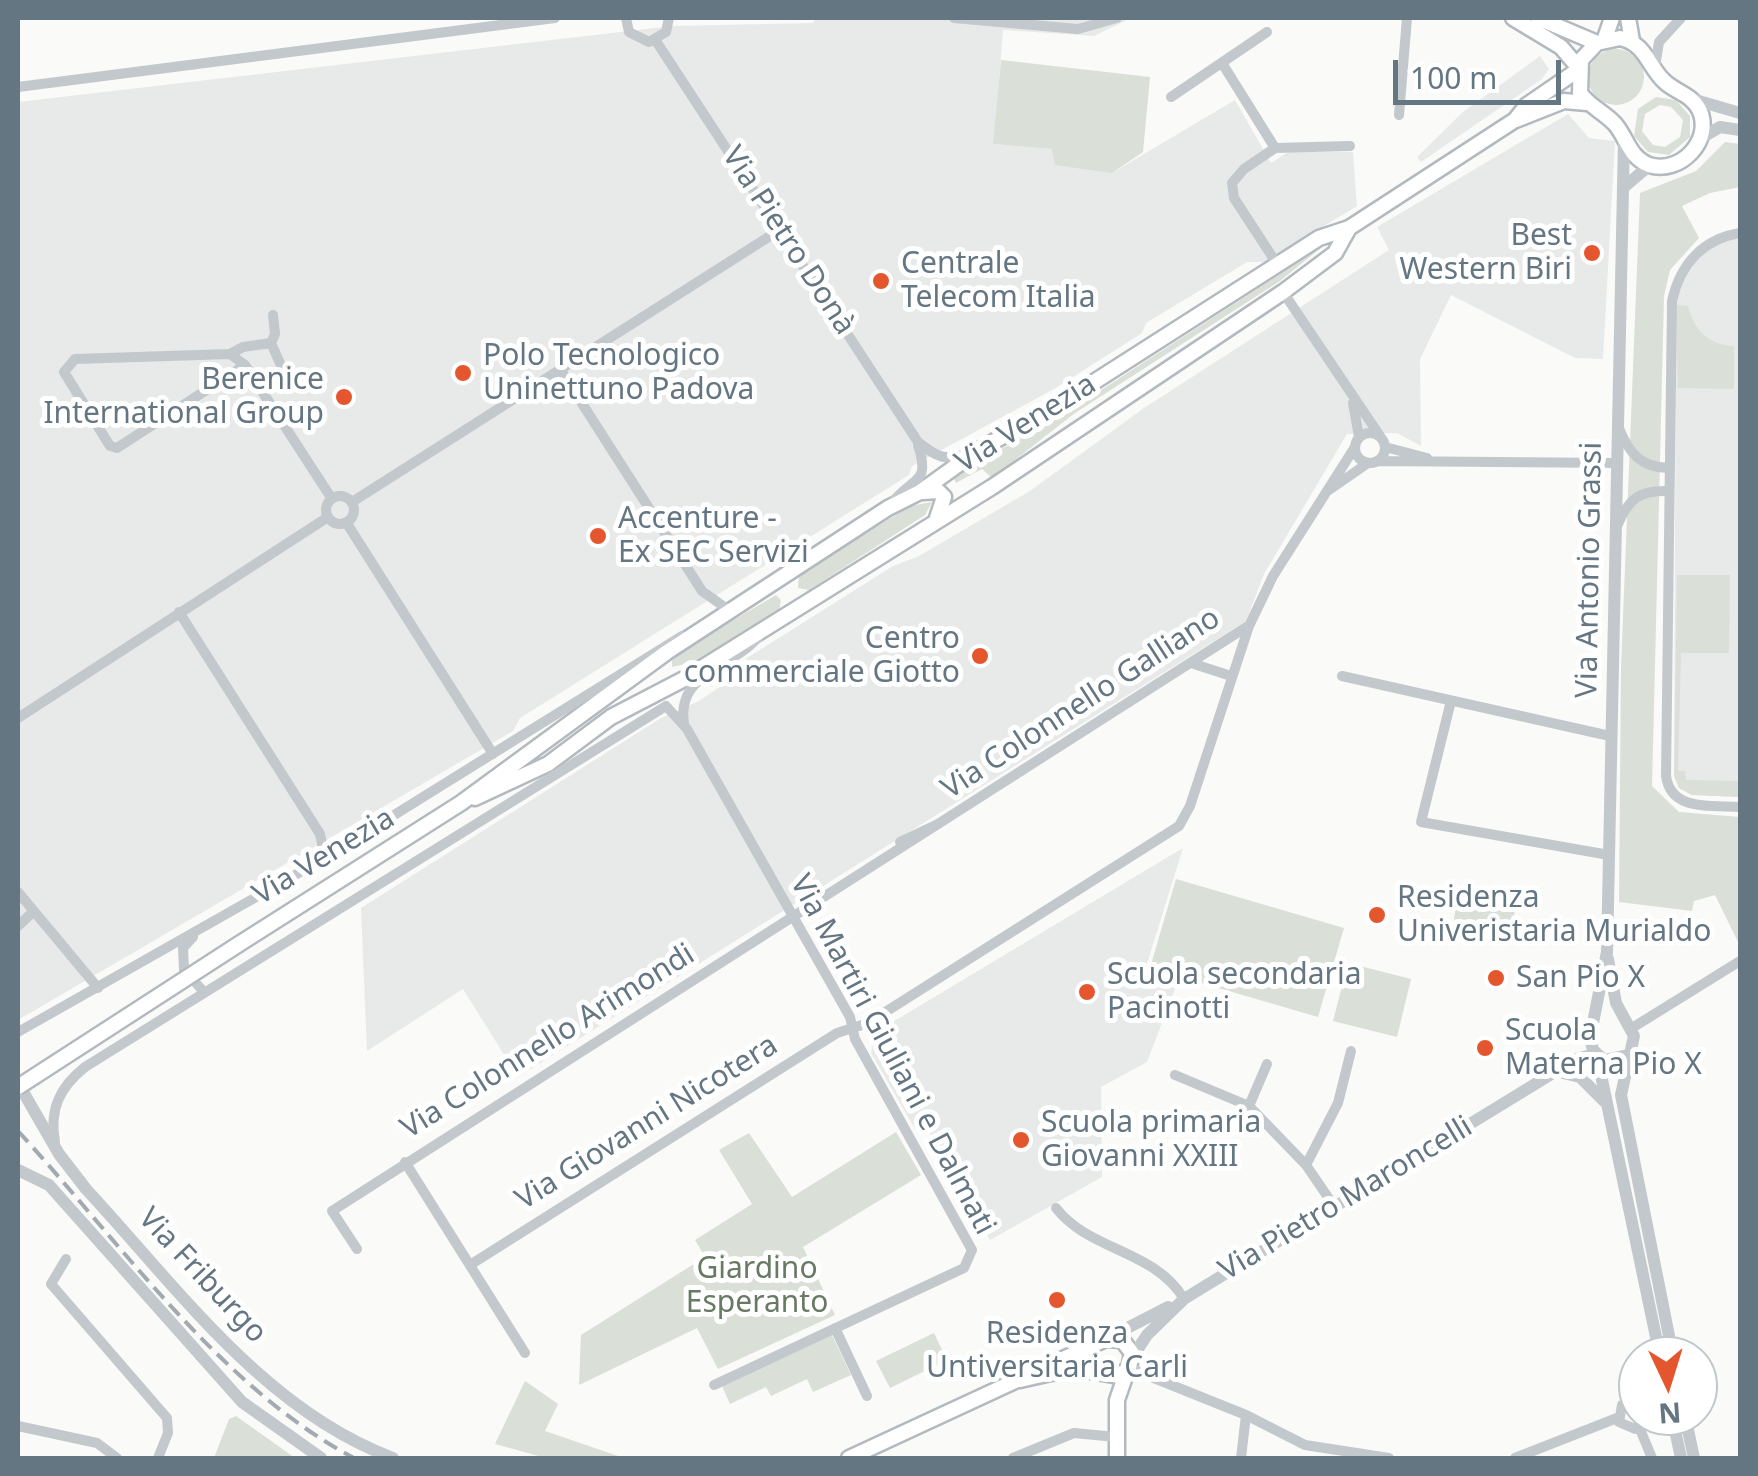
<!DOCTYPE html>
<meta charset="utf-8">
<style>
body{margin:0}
#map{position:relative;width:1758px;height:1476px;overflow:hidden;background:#fafaf8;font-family:"Noto Sans",sans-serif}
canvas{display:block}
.frame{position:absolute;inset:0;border:20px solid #657683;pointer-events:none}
.north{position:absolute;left:1618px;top:1336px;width:100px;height:100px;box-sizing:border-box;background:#fff;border:2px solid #c1c8cd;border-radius:50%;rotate:176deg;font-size:28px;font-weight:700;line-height:40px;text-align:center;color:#657683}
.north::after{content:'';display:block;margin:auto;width:35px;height:45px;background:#e4572e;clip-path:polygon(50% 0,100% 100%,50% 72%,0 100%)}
.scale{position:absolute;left:1393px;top:60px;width:168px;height:45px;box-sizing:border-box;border:5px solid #657683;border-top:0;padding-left:12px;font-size:30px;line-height:35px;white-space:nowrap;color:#657683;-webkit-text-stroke:8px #fff;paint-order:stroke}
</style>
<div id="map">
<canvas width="1758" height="1476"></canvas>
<div class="frame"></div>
<div class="north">N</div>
<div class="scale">100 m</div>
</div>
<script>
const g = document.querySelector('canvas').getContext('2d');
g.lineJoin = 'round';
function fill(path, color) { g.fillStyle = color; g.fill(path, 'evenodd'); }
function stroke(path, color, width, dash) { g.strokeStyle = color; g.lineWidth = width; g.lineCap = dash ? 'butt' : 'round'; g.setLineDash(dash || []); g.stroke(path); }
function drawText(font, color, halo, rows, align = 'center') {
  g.font = font + ' "Noto Sans",sans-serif'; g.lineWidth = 10; g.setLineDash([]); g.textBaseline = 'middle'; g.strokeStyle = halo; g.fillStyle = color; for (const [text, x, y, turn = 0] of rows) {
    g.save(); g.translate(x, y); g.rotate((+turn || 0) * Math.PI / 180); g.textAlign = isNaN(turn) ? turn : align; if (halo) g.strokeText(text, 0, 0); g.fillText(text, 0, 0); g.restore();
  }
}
fill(new Path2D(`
 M816 18H1131L1094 36 1003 30 994 144 1053 149 1112 173 1235 100 1271 163 1288 152H1353L1357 206 1265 262H1247L1146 323 1142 333 1054 389 912 466 909 475 520 718 513 731 18 1020V102L672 26 813 23Z
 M1540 56 1549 69 1542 79 1421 162 1417 157 1463 112Z
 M1568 114 1589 138 1615 141 1603 359 1575 358 1451 295 1420 359 1421 446 1397 433 1347 434 1264 574 1246 621 518 1077 463 989 367 1051 361 908 661 718 699 701 727 682 747 658 893 566 919 556 1030 491 1144 408 1389 250 1377 227Z
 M1740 234V797L1692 795 1679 788 1674 776 1676 302 1680 274 1697 253Z
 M1183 848 1145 970 1178 981 1147 1062 1101 1087 1102 1177 990 1240 925 1125 915 1129 871 1053 876 1032Z`), '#e8e9e9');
fill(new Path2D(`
 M1588 77a28 28 0 1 1 56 0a28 28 0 1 1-56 0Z
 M1001 60 1150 77 1143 152 1112 173 1055 165 1052 149 993 144Z
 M1656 97 1676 100 1690 116V137L1669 155 1648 152 1634 136 1638 109ZM1660 105 1671 107 1683 120 1680 137 1665 147 1653 145 1642 131 1645 114Z
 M1725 142 1740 144V187L1710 193 1682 206 1699 238 1670 270 1664 296 1652 786 1679 812 1740 817V946L1715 895 1694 901 1692 911 1619 902 1621 667 1640 193 1696 171Z
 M1322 247 1280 281 1075 413 992 478 982 469 956 483 953 477 1081 403Z
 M1676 305 1688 306C1694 330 1708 345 1734 346V389L1678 388Z
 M932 502 925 515 809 590 798 588 799 575 910 506Z
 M1677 575H1730L1729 653H1681L1678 771H1685L1686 780 1740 781V797L1692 795 1679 788 1674 776Z
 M776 595 781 600 779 611 703 660 672 667V660L681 651Z
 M1176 879 1344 928 1318 1017 1150 968Z
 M1459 889 1517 898 1511 934 1453 925Z
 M1348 963 1411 979 1397 1037 1333 1021Z
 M896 1132 921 1175 803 1247 835 1315 718 1369 697 1328 579 1385 581 1335 705 1257 695 1240 752 1204 719 1150 749 1133 792 1197Z
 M934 1333 947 1360 890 1388 876 1361Z
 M832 1335 851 1375 813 1392 807 1379 771 1396 766 1387 730 1404 722 1386Z
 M525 1381 558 1404 545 1431 624 1458H546L495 1444Z
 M236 1416 295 1458H214L229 1419Z`), '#dadfd7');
const secondary = new Path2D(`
 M1513 18 1561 47 1578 67
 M1538 18 1597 43
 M1628 18 1632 41
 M1620 38C1646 44 1647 64 1663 80 1674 92 1690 93 1699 109 1714 139 1681 175 1649 165 1629 157 1627 138 1615 124 1604 112 1590 107 1580 93L1581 60 1597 43Z
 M1604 41 1612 18
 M1516 120 1564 101 1587 103
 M923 492 938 491 944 497 937 518
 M475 798 548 764 611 717 684 679 992 487 1283 292 1335 253 1349 228
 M239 944 461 803 667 652 888 508 920 492 977 451 1058 405 1319 238 1349 228 1515 120 1527 105 1578 70
 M849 1458 1106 1339 1122 1340 1132 1353 1129 1368 1119 1376 1073 1368 1020 1380
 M1117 1458V1400L1127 1371`);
stroke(secondary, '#b3babf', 19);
stroke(new Path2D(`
 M626 18 629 32 649 42 666 32 669 18
 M954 18 1078 29 1117 18
 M656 41 918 442C939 459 943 460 970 453
 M1222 63 1275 148 1244 169 1232 183 1234 198 1277 264
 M1655 67 1659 42 1681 18
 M18 87 555 18
 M1171 97 1267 32
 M1399 115 1407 18
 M1275 148 1350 146
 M1740 233C1703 239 1680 264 1672 301L1666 776C1671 812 1712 805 1740 807
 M1283 292 1380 436
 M271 343 283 370
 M230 354 245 365 117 448 110 446 64 372 75 359Z
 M230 354 243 347 271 343 275 334 273 315
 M245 365 332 499
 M560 369 702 591 730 611
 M1353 403 1359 437
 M1619 428C1629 453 1640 467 1668 468
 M1355 448a15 15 0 1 1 30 0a15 15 0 1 1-30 0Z
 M1385 447 1427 458
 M1378 461 1617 463
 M1329 490 1368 463
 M326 510a14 14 0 1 1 28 0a14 14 0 1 1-28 0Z
 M352 502 781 229
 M892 503C913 476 931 485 918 445
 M346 522 493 754
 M1618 524C1629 498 1640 490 1668 491
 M179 612 320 834 325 858
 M1194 664 1231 676
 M1342 676 1610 736
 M1451 701 1421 822 1609 855
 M18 718 328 517
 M684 723C676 673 733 668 758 637
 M900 842 938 824
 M18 892 98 988
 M18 926 34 911
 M193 937 183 948 184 970 204 992
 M1632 1028 1740 961
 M18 1032 325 858 682 636
 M1175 1075 1249 1106 1306 1165 1334 1206
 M1249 1106 1267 1064
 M55 1142C49 1109 60 1087 85 1067L666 706 687 729 850 1017 855 1039 972 1250 964 1268 714 1385
 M405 1162 525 1353
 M1306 1165 1338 1103 1351 1051
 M1056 1208C1089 1251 1155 1250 1184 1299
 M357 1249 332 1211 1248 626
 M66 1259 51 1284 167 1418 168 1433 158 1458
 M470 1265 837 1033 868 1023 1179 826 1190 806 1249 626 1273 576 1355 447
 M835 1328 867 1396
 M1129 1368 1246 1415 1305 1445 1389 1458
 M1626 1402 1638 1379
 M1638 1403 1622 1405 1619 1422 1635 1429 1645 1416
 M18 1426 97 1443 117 1458
 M1639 1427 1652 1458
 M1013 1458 1074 1433 1116 1437
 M1241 1458 1246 1415
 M1515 1458 1617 1418`), '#c3c8cc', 10);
stroke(new Path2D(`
 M1692 99 1740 113
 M1701 138 1720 127 1740 130
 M1624 140 1607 952 1590 1038 1593 1050 1604 1060 1628 1055
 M1623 188 1650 165
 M1608 959 1616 1003 1634 1036 1621 1095 1673 1356
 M1597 1056 1660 1356
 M1558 1072 1580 1077 1605 1102
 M18 1083 59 1154 86 1189C177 1287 264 1410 393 1458
 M18 1170 49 1185 242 1402 321 1458
 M1106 1339 1168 1307
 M1132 1358 1147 1335 1184 1299 1576 1059 1595 1054
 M1672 1416 1681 1458
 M1685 1416 1694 1458`), '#c3c8cc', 12);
stroke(secondary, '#fff', 14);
stroke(new Path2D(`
 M18 1131C120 1242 221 1388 354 1458`), '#a2aab0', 4, [15, 8]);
const secondaryBridge = new Path2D(`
 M18 1087 239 944`);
stroke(secondaryBridge, '#b3babf', 19, []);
stroke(secondaryBridge, '#fff', 14);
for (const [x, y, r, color] of [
 [1592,253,10,"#e4572e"],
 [881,281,10,"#e4572e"],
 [463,373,10,"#e4572e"],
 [344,397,10,"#e4572e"],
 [598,536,10,"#e4572e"],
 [980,656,10,"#e4572e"],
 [1377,915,10,"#e4572e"],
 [1496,978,10,"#e4572e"],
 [1087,992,10,"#e4572e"],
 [1485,1048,10,"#e4572e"],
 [1021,1140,10,"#e4572e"],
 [1057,1300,10,"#e4572e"]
]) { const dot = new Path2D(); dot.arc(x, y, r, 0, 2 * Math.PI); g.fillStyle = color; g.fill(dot); stroke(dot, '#fff', 4); }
drawText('30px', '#657683', '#fff', [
 ["Best",1572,236,"right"],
 ["Western Biri",1572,270,"right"],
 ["Centrale",901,264],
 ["Telecom Italia",901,298],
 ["Polo Tecnologico",483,356],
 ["Uninettuno Padova",483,390],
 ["Berenice",324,380,"right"],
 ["International Group",324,414,"right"],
 ["Accenture -",618,519],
 ["Ex SEC Servizi",618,553],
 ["Centro",960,639,"right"],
 ["commerciale Giotto",960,673,"right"],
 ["Residenza",1397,898],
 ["Univeristaria Murialdo",1397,932],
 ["Scuola secondaria",1107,975],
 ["Pacinotti",1107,1009],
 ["San Pio X",1516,978],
 ["Scuola",1505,1031],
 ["Materna Pio X",1505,1065],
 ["Scuola primaria",1041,1123],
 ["Giovanni XXIII",1041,1157],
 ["Residenza",1057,1334,"center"],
 ["Untiversitaria Carli",1057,1368,"center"]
], 'left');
drawText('30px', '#657683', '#fff', [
 ["Via Pietro Donà",788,241,57],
 ["Via Venezia",1026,424,-32],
 ["Via Antonio Grassi",1590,570,-89],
 ["Via Colonnello Galliano",1081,704,-33],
 ["Via Venezia",324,857,-31],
 ["Via Colonnello Arimondi",548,1042,-32],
 ["Via Martiri Giuliani e Dalmati",892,1055,62],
 ["Via Giovanni Nicotera",647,1123,-32],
 ["Via Pietro Maroncelli",1346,1199,-31],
 ["Via Friburgo",202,1276,47]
]);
drawText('30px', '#687a64', '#fff', [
 ["Giardino",757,1269],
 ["Esperanto",757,1303]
]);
</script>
